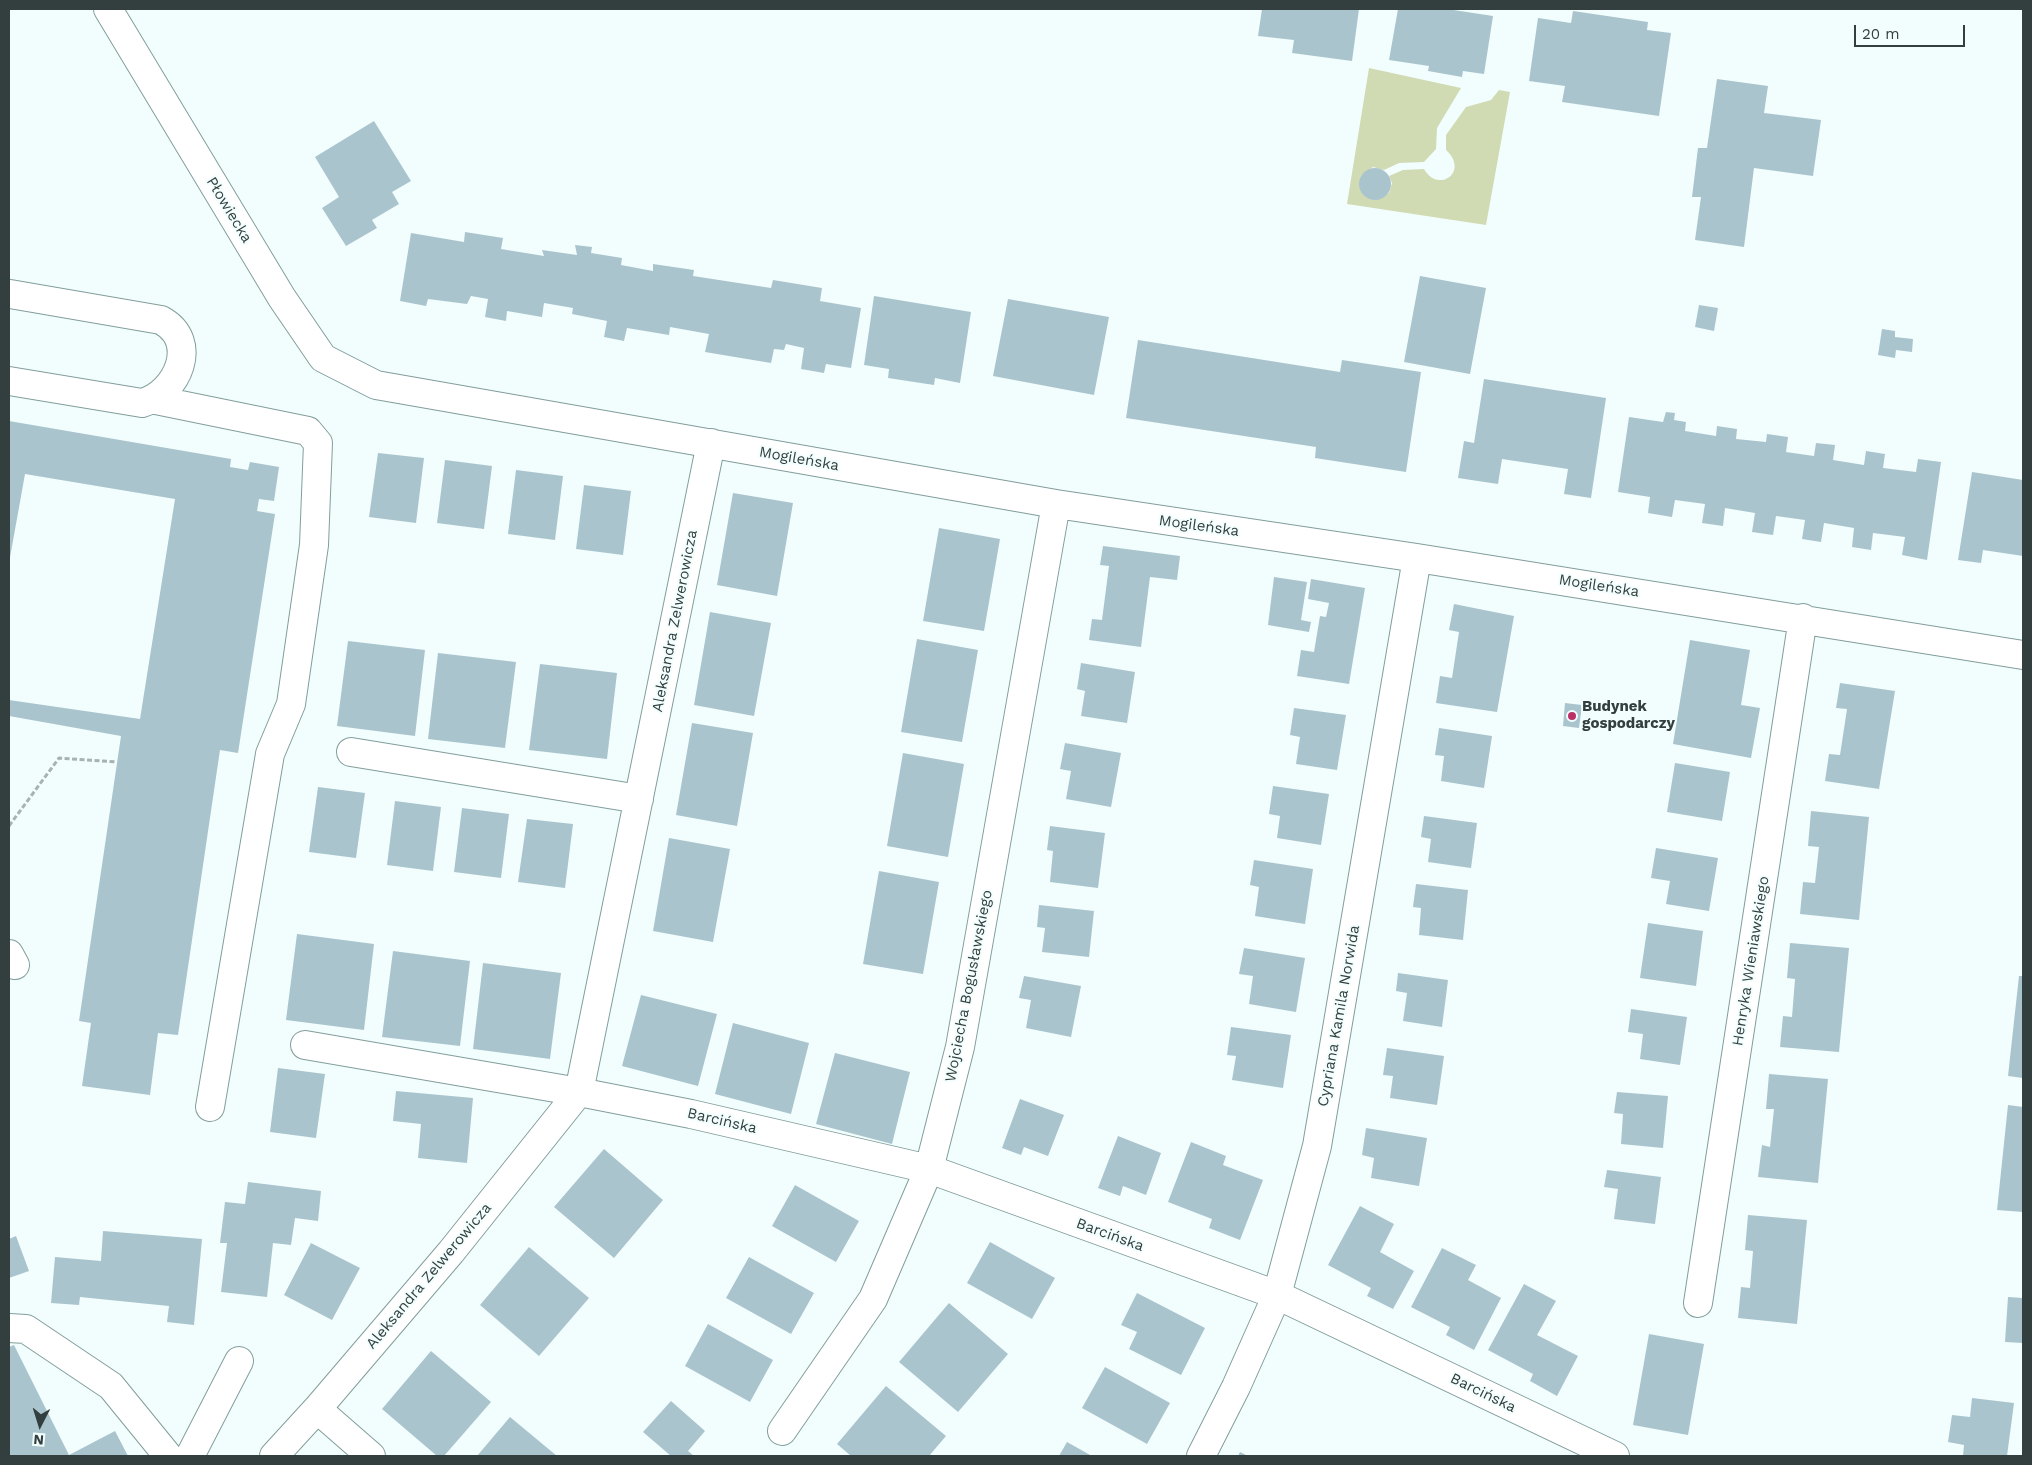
<!DOCTYPE html>
<meta charset="utf-8">
<style>
body{margin:0}
#map{position:relative;width:2032px;height:1465px;overflow:hidden;background:#f2fefd;font-family:"Work Sans",sans-serif}
canvas{display:block}
.frame{position:absolute;inset:0;border:10px solid #333f3e;pointer-events:none}
.north{position:absolute;left:15px;top:1400px;width:50px;height:50px;-webkit-text-stroke:4px #f2fefd;paint-order:stroke;rotate:185deg;font-size:14px;font-weight:700;line-height:20px;text-align:center;color:#333f3e}
.north::after{content:'';display:block;margin:auto;width:18px;height:22px;background:#333f3e;clip-path:polygon(50% 0,100% 100%,50% 72%,0 100%)}
.scale{position:absolute;left:1854px;top:25px;width:111px;height:22px;box-sizing:border-box;border:2px solid #333f3e;border-top:0;padding-left:6px;font-size:15px;line-height:18px;white-space:nowrap;color:#333f3e;-webkit-text-stroke:4px #f2fefd;paint-order:stroke}
</style>
<div id="map">
<canvas width="2032" height="1465"></canvas>
<div class="frame"></div>
<div class="north">N</div>
<div class="scale">20 m</div>
</div>
<script>
const g = document.querySelector('canvas').getContext('2d');
g.lineJoin = 'round';
function fill(path, color) { g.fillStyle = color; g.fill(path, 'evenodd'); }
function stroke(path, color, width, dash) { g.strokeStyle = color; g.lineWidth = width; g.lineCap = dash ? 'butt' : 'round'; g.setLineDash(dash || []); g.stroke(path); }
function drawText(font, color, halo, rows, align = 'center') {
  g.font = font + ' "Work Sans",sans-serif'; g.lineWidth = 4; g.setLineDash([]); g.textBaseline = 'middle'; g.strokeStyle = halo; g.fillStyle = color; for (const [text, x, y, turn = 0] of rows) {
    g.save(); g.translate(x, y); g.rotate((+turn || 0) * Math.PI / 180); g.textAlign = isNaN(turn) ? turn : align; if (halo) g.strokeText(text, 0, 0); g.fillText(text, 0, 0); g.restore();
  }
}
fill(new Path2D(`
 M1369 68 1461 88 1437 128 1436 149 1424 162 1399 163 1384 170 1373 167 1361 176C1357 189 1362 197 1375 200L1389 193 1392 183 1389 176 1403 170 1424 169C1438 194 1470 172 1446 150V135L1466 107 1491 100 1499 90 1510 92 1486 225 1347 204Z`), '#d0dbb4');
fill(new Path2D(`
 M1262 9H1359L1352 61 1292 53 1294 40 1258 36Z
 M1398 9H1447L1493 16 1484 74 1463 71 1462 77 1428 71 1429 66 1389 60Z
 M1573 11 1648 22 1647 30 1671 33 1659 116 1562 102 1565 86 1529 81 1538 18 1571 23Z
 M1717 79 1768 86 1764 113 1821 120 1813 176 1754 168 1744 247 1695 240 1701 197H1692L1698 148H1707Z
 M374 121 411 181 392 192 399 204 372 220 377 228 346 246 322 208 339 197 315 157Z
 M1359 184a16 16 0 1 1 32 0a16 16 0 1 1-32 0Z
 M465 232 503 238 501 249 544 256 542 250 577 255 575 245 592 247 591 253 622 258 621 265 653 271V264L694 270 693 276 771 288 773 280 822 288 820 301 861 308 851 368 826 364 824 373 801 369 804 348 786 344 784 350 774 349 771 363 705 352 709 334 670 327 669 335 627 328 624 341 604 337 607 321 572 314 573 308 544 303 542 317 507 311 506 321 485 317 488 299 471 296 467 304 428 299 426 306 400 301 411 233 464 242Z
 M1420 276 1486 288 1470 374 1404 362Z
 M874 296 971 312 960 383 935 378 934 385 888 378 889 369 864 365Z
 M1008 299 1109 317 1094 395 993 376Z
 M1699 305 1718 308 1714 331 1695 327Z
 M1882 329 1895 331V337L1913 339 1912 352 1896 350 1895 358 1878 355Z
 M1138 340 1340 372 1342 360 1421 372 1406 472 1315 458 1316 447 1126 418Z
 M1484 379 1606 398 1591 498 1564 494 1568 469 1502 459 1498 484 1458 478 1464 441 1474 443Z
 M1666 412 1675 413 1674 420 1686 422 1685 431 1716 436 1717 426 1737 429 1736 439 1766 442 1767 434 1788 437 1786 452 1814 456 1816 443 1835 445 1833 460 1864 465 1866 451 1885 454 1883 468 1916 472 1918 459 1941 462 1927 560 1902 555 1905 537 1873 533 1871 550 1852 547 1854 528 1824 523 1821 542 1802 539 1805 520 1776 516 1773 535 1752 532 1755 513 1725 508 1723 526 1702 523 1705 504 1675 500 1672 517 1648 513 1650 497 1618 492 1629 417 1663 422Z
 M9 421 231 459 230 467 248 470 250 462 279 467 274 501 259 499 257 511 275 514 238 753 220 750 178 1035 158 1033 150 1095 82 1086 91 1023 79 1021 121 736 9 716V700L140 719 175 499 25 474 9 563Z
 M378 453 424 458 416 523 369 517Z
 M445 460 492 466 484 529 437 523Z
 M516 470 563 476 555 540 508 534Z
 M1972 472 2023 480V556L1983 550 1981 563 1958 560Z
 M584 485 631 491 623 555 576 549Z
 M733 493 793 503 777 596 717 585Z
 M939 528 1000 539 984 631 923 621Z
 M1103 546 1180 556 1177 580 1150 577 1141 647 1089 640 1092 619 1102 620 1109 566 1100 565Z
 M1274 577 1307 582 1301 620 1311 622 1309 632 1268 625Z
 M1311 579 1365 588 1349 684 1297 676 1301 650 1314 652 1320 616 1326 617 1329 603 1308 599Z
 M1454 604 1514 616 1497 712 1436 703 1440 676 1452 678 1459 632 1449 630Z
 M710 612 771 623 754 716 694 705Z
 M917 639 978 650 962 742 901 732Z
 M1690 640 1750 650 1741 705 1760 708 1751 758 1673 744Z
 M348 641 425 650 415 736 337 726Z
 M438 653 516 662 505 748 428 739Z
 M1081 663 1135 672 1127 723 1081 716 1085 691 1077 689Z
 M540 664 617 673 607 759 529 750Z
 M1840 683 1895 691 1879 789 1825 781 1829 754 1840 755 1847 709 1836 708Z
 M1565 703 1582 705 1579 728 1563 726Z
 M1294 708 1346 715 1337 770 1296 764 1300 737 1290 735Z
 M692 723 753 733 737 826 676 815Z
 M1439 728 1492 736 1484 788 1441 781 1444 756 1435 755Z
 M1065 743 1121 753 1111 807 1066 799 1071 771 1060 769Z
 M903 753 964 764 948 857 887 846Z
 M1675 763 1730 772 1722 821 1667 812Z
 M1273 786 1329 794 1321 845 1277 838 1280 816 1269 814Z
 M318 787 365 793 356 858 309 852Z
 M395 801 441 807 433 871 387 865Z
 M462 808 509 814 501 878 454 872Z
 M1811 811 1869 817 1859 920 1800 914 1803 882 1815 883 1819 847 1808 846Z
 M1424 816 1477 823 1471 868 1428 862 1431 839 1421 837Z
 M527 819 573 824 565 888 518 882Z
 M1050 826 1105 833 1098 888 1050 882 1053 851 1047 850Z
 M669 838 730 849 713 942 653 931Z
 M1656 848 1718 858 1709 911 1666 904 1670 881 1651 878Z
 M1254 860 1313 869 1305 924 1255 916 1259 887 1250 885Z
 M879 871 939 882 923 974 863 964Z
 M1416 884 1468 890 1463 940 1419 935 1421 908 1413 907Z
 M1039 905 1094 911 1089 957 1042 952 1045 928 1037 927Z
 M1648 923 1703 931 1696 986 1640 978Z
 M297 934 374 944 364 1030 286 1020Z
 M1790 943 1849 948 1839 1052 1780 1047 1783 1016 1792 1017 1795 979 1787 978Z
 M1244 948 1305 958 1296 1012 1249 1004 1253 976 1239 974Z
 M393 951 470 961 460 1046 382 1037Z
 M483 963 561 973 550 1059 473 1049Z
 M1398 973 1448 980 1442 1027 1403 1021 1407 993 1396 991Z
 M1024 976 1081 986 1071 1037 1026 1028 1031 1000 1019 998Z
 M2019 976H2023V1078L2008 1076Z
 M641 995 717 1014 698 1086 622 1066Z
 M1631 1009 1687 1017 1680 1065 1640 1059 1643 1034 1628 1032Z
 M733 1023 809 1043 791 1114 715 1094Z
 M1231 1027 1291 1035 1283 1088 1232 1080 1236 1056 1227 1055Z
 M1387 1048 1444 1056 1437 1105 1390 1098 1393 1076 1383 1075Z
 M835 1053 910 1072 892 1144 816 1124Z
 M278 1068 325 1074 316 1138 270 1132Z
 M1769 1074 1828 1079 1818 1183 1758 1177 1762 1145 1770 1147 1774 1109H1766Z
 M396 1091 473 1098 467 1163 418 1158 421 1124 393 1121Z
 M1617 1092 1668 1096 1663 1148 1621 1144 1623 1114 1614 1113Z
 M1020 1099 1064 1115 1048 1156 1024 1147 1021 1155 1002 1148Z
 M2008 1105 2023 1107V1212L1997 1210Z
 M1366 1128 1427 1138 1419 1186 1371 1178 1374 1158 1362 1155Z
 M1118 1136 1161 1153 1146 1195 1123 1186 1120 1196 1098 1188Z
 M1191 1142 1226 1156 1223 1165 1263 1180 1240 1240 1209 1228 1212 1219 1168 1202Z
 M604 1149 663 1200 614 1258 554 1207Z
 M1607 1170 1661 1177 1655 1224 1614 1219 1618 1189 1604 1187Z
 M248 1182 321 1191 318 1221 295 1218 291 1245 273 1243 267 1297 221 1292 227 1243H220L225 1202 245 1204Z
 M795 1185 859 1221 836 1262 772 1226Z
 M1360 1206 1394 1224 1380 1252 1414 1271 1393 1309 1367 1296 1371 1288 1328 1265Z
 M1748 1215 1807 1220 1797 1324 1738 1318 1741 1287 1750 1288 1753 1251 1745 1250Z
 M103 1231 202 1239 194 1325 167 1322 169 1306 80 1297 79 1305 51 1303 55 1257 101 1261Z
 M16 1236 29 1271 9 1278V1239Z
 M990 1242 1055 1278 1032 1319 967 1283Z
 M311 1243 360 1268 332 1320 284 1295Z
 M529 1247 589 1298 539 1356 480 1305Z
 M1442 1248 1476 1265 1468 1280 1501 1298 1474 1350 1446 1335 1450 1327 1411 1307Z
 M749 1257 814 1293 791 1334 726 1298Z
 M1524 1284 1556 1301 1537 1335 1578 1356 1557 1396 1530 1381 1533 1374 1488 1350Z
 M1137 1293 1205 1328 1181 1375 1129 1349 1137 1332 1121 1325Z
 M2008 1297 2023 1298V1343L2005 1342Z
 M949 1303 1008 1354 958 1412 899 1362Z
 M708 1324 773 1360 750 1402 685 1366Z
 M1649 1334 1704 1344 1688 1435 1633 1425Z
 M14 1345 69 1455 115 1431 128 1456H9V1347Z
 M431 1351 491 1402 444 1456H437L382 1409Z
 M1105 1367 1170 1403 1147 1444 1082 1408Z
 M886 1386 946 1436 929 1456H851L837 1444Z
 M1972 1398 2014 1403 2007 1456H1963L1964 1445 1948 1442 1952 1415 1970 1417Z
 M671 1401 705 1431 688 1451 694 1456H671L643 1432Z
 M510 1417 557 1456H477Z
 M1067 1442 1092 1456H1059Z
 M1240 1452 1248 1456H1238Z`), '#aac4ce');
const minor = new Path2D(`
 M108 9 282 298 323 358 376 385 1056 504 1417 558 2023 655
 M9 381 142 403C178 393 200 341 161 320L10 294
 M156 400 308 431 318 443 314 545 291 704 270 754 210 1107
 M351 752 639 799
 M9 954 15 965
 M305 1045 579 1092 691 1114 929 1169 1277 1295 1615 1456
 M1698 1303 1803 618
 M9 1328 26 1329 111 1386 168 1456
 M317 1409 371 1456
 M782 1431 873 1299 929 1169 960 1047 1056 504
 M190 1456 239 1361
 M274 1456 317 1409 451 1252 579 1092 711 443
 M1201 1456 1236 1387 1277 1295 1317 1146 1417 558`);
stroke(minor, '#829e9c', 30);
stroke(new Path2D(`
 M9 826 59 758 117 762`), '#a7b3b2', 3, [5, 2.5]);
stroke(minor, '#fff', 28);
for (const [x, y, r, color] of [
 [1572,716,5,"#bb3066"]
]) { const dot = new Path2D(); dot.arc(x, y, r, 0, 2 * Math.PI); g.fillStyle = color; g.fill(dot); stroke(dot, '#f2fefd', 2); }
drawText('15px', '#333f3e', '#f2fefd', [
 ["Płowiecka",229,210,59],
 ["Mogileńska",799,459,10],
 ["Mogileńska",1199,526,8],
 ["Mogileńska",1599,586,9],
 ["Aleksandra Zelwerowicza",675,621,-79],
 ["Henryka Wieniawskiego",1751,961,-81],
 ["Wojciecha Bogusławskiego",969,986,-79],
 ["Cypriana Kamila Norwida",1339,1016,-80],
 ["Barcińska",722,1121,13],
 ["Barcińska",1110,1235,20],
 ["Aleksandra Zelwerowicza",429,1276,-50],
 ["Barcińska",1483,1393,26]
]);
drawText('bold 15px', '#333f3e', '#f2fefd', [
 ["Budynek",1582,707],
 ["gospodarczy",1582,724]
], 'left');
</script>
